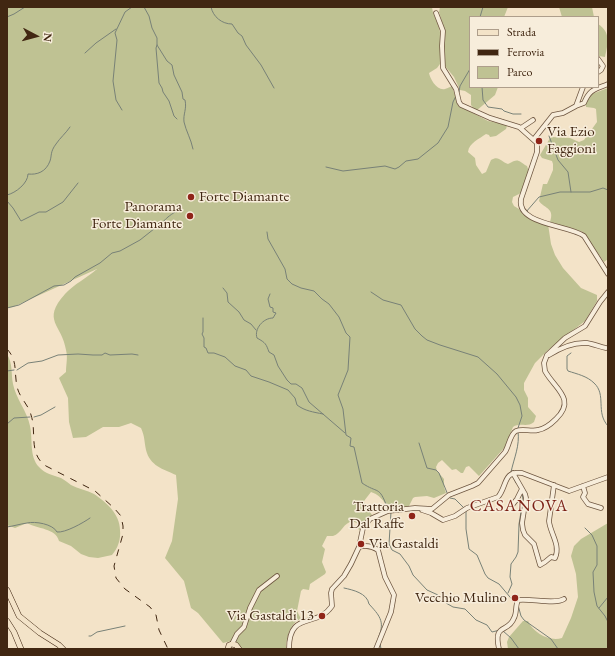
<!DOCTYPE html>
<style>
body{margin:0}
#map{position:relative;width:615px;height:656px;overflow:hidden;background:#f3e3c8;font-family:"EB Garamond",serif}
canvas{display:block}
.frame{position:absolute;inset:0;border:8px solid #412712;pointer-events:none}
.legend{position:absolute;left:469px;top:16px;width:130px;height:72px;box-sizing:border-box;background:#f7eddb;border:1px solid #ae9e8b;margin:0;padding:5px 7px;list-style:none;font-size:12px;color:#412712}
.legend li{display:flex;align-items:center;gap:8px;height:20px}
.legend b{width:20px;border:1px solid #ae9e8b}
.north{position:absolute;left:16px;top:16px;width:40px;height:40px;-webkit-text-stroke:3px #f7eddb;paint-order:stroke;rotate:96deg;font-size:11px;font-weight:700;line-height:16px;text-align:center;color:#412712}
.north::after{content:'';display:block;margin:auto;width:14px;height:18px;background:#412712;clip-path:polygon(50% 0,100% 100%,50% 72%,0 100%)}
</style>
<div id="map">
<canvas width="615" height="656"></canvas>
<div class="frame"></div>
<ul class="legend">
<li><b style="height:5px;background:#f3e3c8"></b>Strada</li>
<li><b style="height:5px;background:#412712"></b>Ferrovia</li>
<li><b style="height:11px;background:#bfc293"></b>Parco</li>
</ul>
<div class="north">N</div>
</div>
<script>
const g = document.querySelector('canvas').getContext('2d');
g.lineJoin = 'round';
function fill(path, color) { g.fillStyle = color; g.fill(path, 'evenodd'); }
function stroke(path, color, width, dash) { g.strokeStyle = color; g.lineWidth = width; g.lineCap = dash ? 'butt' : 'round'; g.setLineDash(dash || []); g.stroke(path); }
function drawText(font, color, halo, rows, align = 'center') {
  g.font = font + ' "EB Garamond",serif'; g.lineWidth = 3; g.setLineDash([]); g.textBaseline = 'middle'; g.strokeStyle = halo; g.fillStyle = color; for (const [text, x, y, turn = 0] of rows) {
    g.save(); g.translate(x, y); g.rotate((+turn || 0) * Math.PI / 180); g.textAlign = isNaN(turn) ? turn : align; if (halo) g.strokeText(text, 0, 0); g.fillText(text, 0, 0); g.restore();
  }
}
fill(new Path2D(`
 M7 7H432L433 13 438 24 440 32V64L437 68 429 73C430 79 437 91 445 89 448 88 450 87 452 86L458 105 488 121 503 124 507 126 506 129 496 136 490 137 489 135 486 134C479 139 469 143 468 152L475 158 476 165 482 174 486 172 491 160C499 155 501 162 508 164 519 158 517 160 527 166L529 172 521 193 513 197 512 202 514 206 519 209 525 216 532 220 548 224 551 244 555 255 563 268 581 288 597 295V301L585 321 548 350 535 363 524 383V390L528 398V407L536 416 534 422C527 428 520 422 513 427L505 447 479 476 469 466 466 467 463 473H461L456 469 452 470 442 460 438 463 436 467 437 471 444 479V487L446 493 434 498 427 496 415 497 413 498 409 506C381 514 389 498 371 492L364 501 365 505 372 515 365 521 360 530 358 529 357 523C345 517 343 533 333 536 333 536 327 536 327 536L322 546 325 549 322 562 326 572 325 574 310 584 309 590 303 589 301 591 297 611 301 619C290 622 286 639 286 649H242C237 641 232 640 223 643L198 613 191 608 184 581 165 558 172 541 178 499 176 475C163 469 150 466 146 450 144 441 145 437 141 428L131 423 119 427H103L86 437 73 438 69 422 68 398 59 378 66 372C66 365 68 357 66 350 62 324 41 321 65 294 74 284 87 278 97 269L13 307 7 308Z
 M440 7H508L504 17H470V87H498L495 95 476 111 471 105V95L465 91 460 90 454 77 445 66 443 44 445 32 439 12Z
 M559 7H592L594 17H562Z
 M598 24C611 32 608 44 605 57L599 56 598 55Z
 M608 88V259L604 262 583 232 550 222C555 208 545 209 539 201L543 184H547L553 170V164L552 161 542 158 540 155 550 138 552 137 570 138 579 142 584 140 597 122 596 109 594 108 586 107V103L592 94Z
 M7 354C13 364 11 374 13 384 16 399 27 411 30 426 33 440 29 456 39 467 45 474 53 475 61 478 65 480 68 483 71 485 78 489 87 490 94 494 106 502 120 514 120 530 121 539 118 548 112 555L98 558 89 557 81 554 71 546 59 541C56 528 37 529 27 523L15 528 7 525Z
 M608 523V649H508L507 642 509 637 523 621H528C533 633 550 642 562 638L571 618 578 597 576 574 571 556 574 546 581 539Z`), '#bfc293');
stroke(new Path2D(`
 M144 7 149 16 152 28 157 38V45L167 61 172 65 174 75 182 92 183 99 185 100C187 109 183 114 184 122 186 131 191 139 193 149
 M211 7C213 17 222 24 232 24L238 33 242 36 246 45 261 65 274 88
 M7 17 14 14 25 7
 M480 17 483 7
 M157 45 156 48 159 83 162 88 163 92 169 101 174 116 177 119
 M85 53 96 43 116 29
 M482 87 483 100 488 107 502 109 504 111 513 114H521
 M459 92 460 86 470 69
 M122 110 116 100 113 81 117 40 115 33 125 12 132 7
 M549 136 558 160 568 172 571 192
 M326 167 343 171 385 166 395 169 399 167 406 161 418 159 438 143 448 127 453 102 456 96
 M7 195C16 193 28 183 28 174 37 175 46 172 50 161 52 155 50 152 56 144 60 138 66 133 70 127
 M7 201 13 208 21 221 39 212H46L63 202 78 183
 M526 212 539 197 560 192H590L603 188 608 190
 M267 232 268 239 285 269 287 279 292 284 301 288 314 291 322 299 329 304 339 317 346 333 350 337 348 370 338 395 343 409 346 435 351 438 350 446 354 447 362 483C378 494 379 485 387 507L390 509
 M223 288 227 293 228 302 239 312 244 320 251 324 256 330
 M371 292 383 300 401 305 415 329 422 336 427 340 440 345 478 357 497 374 516 397 520 405 522 416 518 428
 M270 294 268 299 270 307 273 308V312L276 313 273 318C263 318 254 329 257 338 266 343 266 344 269 352L274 355 278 366 287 380 291 384H296L302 388 309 402 345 433
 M7 308 19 305 54 286 64 285 71 281 75 277 100 263 112 253 120 251 140 240 164 221C166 218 173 213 177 211
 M203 318V332L202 334 204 338V347L206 348 208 353H214L225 357 235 366 246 370 251 376 269 382 288 390 295 398 297 405C305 411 313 412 323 414
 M571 353 567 356V369L568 371C577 374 587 376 594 383 607 395 595 412 608 426
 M17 370 28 363 42 361 58 355 78 354 93 355H102L105 353 110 355 132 354 138 355
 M7 371 14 370
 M34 417 41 415 55 407
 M7 424 14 418 30 417
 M419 443 427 468 436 470 439 473 448 495
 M511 472C514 458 520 446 518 431
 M512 475 516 483
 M450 498 455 499 464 508
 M466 511V529L469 549 477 555 485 574 488 578 499 584 515 603
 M391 512 389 544 392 550 400 554 409 566 413 575 427 590 438 595 446 603 453 607 465 609 476 620 487 625 492 632 500 630
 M7 527C14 526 20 524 27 523 35 521 53 524 57 532 65 533 83 523 90 518
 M585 528 592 535 597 546V565L593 572 594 592 597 606 605 616 608 622
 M344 588C353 590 367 593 369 604 379 615 385 621 379 636V638
 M508 593 512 584 510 577 511 564 516 557 518 552 519 524 523 500 522 492
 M518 605 521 616 524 620 551 639 558 649
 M599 608 608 597
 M503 631 511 638 519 649
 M89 636H91L97 632 125 626
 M380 643 381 649`), '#788177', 1);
const minor = new Path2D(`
 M436 13 443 31 442 46 443 68 456 89 459 102 461 105 490 118 519 127 537 143V152L521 199C516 225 570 225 584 236L608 274
 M598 59 603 66 601 70 598 72
 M576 106 584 103C590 89 594 90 608 84
 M521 128 533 120
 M534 139 553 115 563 113 576 106 583 87
 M549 355C560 348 574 342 587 343 594 344 600 347 606 348
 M513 473 525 494 526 498 522 523 523 530 525 535 534 544 540 565 545 562 551 557 555 558C561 545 550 533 549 521L554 485
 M583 486 585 493 583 497 588 504 601 508
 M509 509 517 499 522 489
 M422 510 431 513 443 520 455 516 467 508 498 497C507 487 503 470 522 473L569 491 608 477
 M359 547C365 545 372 546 378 550L385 577 394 595 391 612 376 649
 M232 644 237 634 244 627 250 608 259 590 277 576
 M289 649C289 610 316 629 332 606L331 593 332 589 344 576 351 564 359 547 363 528 370 519 388 511 415 508 432 509 449 495 472 486 478 483 505 452C509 446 510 434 516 431 523 428 531 432 538 430 544 429 552 423 556 419 577 399 554 388 545 371L544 363 547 355 565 338 585 326 600 302 608 292
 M499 649C493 622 508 634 514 618 517 613 515 606 518 600 530 598 555 605 564 599`);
const major = new Path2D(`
 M7 590 19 616 40 633 59 645 63 649
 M7 621 14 632 21 649
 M228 649 229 645 232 644 236 645 239 649`);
stroke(minor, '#6e5640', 5.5);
stroke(major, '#412712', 6);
stroke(minor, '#f7eddb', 4);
stroke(major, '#f3e3c8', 5);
stroke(new Path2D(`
 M7 349C19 362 13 374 18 390 21 399 29 406 31 415 37 432 28 454 46 466L95 491 114 508 121 516 123 526V534L114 566 116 578 125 589 150 607 156 615 159 630 168 649`), '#412712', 1, [7, 7]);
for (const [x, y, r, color] of [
 [539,141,4,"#8f2418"],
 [191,197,4,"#8f2418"],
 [190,216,4,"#8f2418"],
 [412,516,4,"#8f2418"],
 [361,544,4,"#8f2418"],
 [515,598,4,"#8f2418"],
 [322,616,4,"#8f2418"]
]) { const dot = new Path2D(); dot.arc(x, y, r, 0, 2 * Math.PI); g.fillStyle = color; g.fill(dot); stroke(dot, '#f7eddb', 1.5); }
drawText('15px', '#412712', '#f7eddb', [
 ["Via Ezio",547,132,"left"],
 ["Faggioni",547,149,"left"],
 ["Forte Diamante",199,197,"left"],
 ["Panorama",182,207],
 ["Forte Diamante",182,224],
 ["Trattoria",404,507],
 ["Dal Raffe",404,524],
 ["Via Gastaldi",369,544,"left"],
 ["Vecchio Mulino",507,598],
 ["Via Gastaldi 13",314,616]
], 'right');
g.letterSpacing = '1px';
drawText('17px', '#7a1f14', '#f7eddb', [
 ["CASANOVA",519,506]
]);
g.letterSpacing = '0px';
</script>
